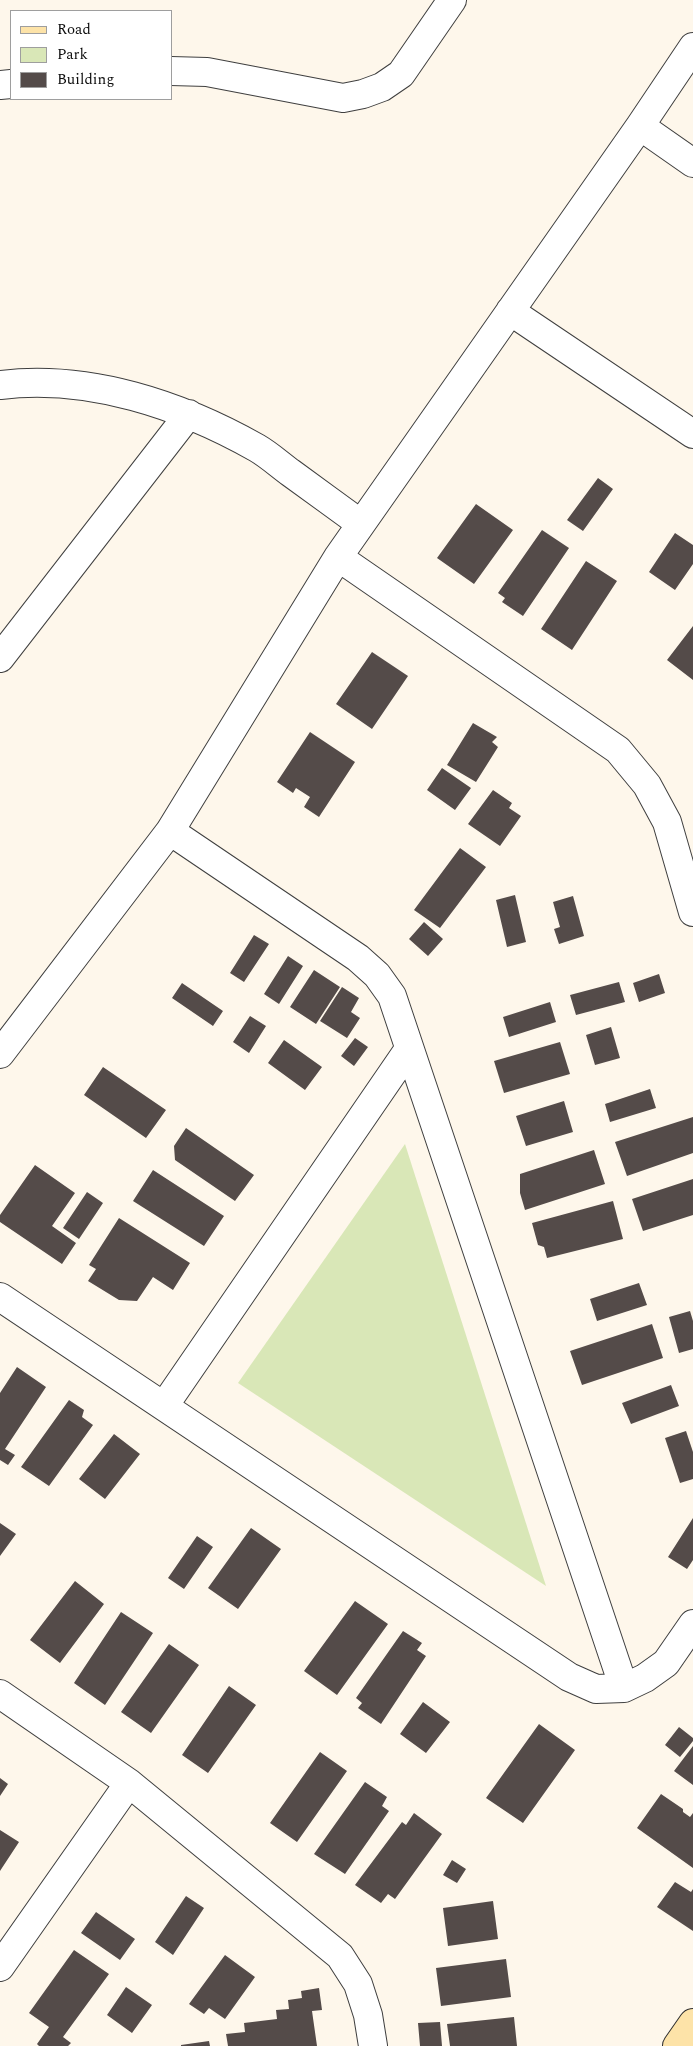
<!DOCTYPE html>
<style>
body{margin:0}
#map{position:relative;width:693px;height:2046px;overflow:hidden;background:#fef7eb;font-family:Spectral,serif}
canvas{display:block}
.legend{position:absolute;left:10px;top:10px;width:162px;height:90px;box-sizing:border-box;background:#fff;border:1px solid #9e9e9e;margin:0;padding:6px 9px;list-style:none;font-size:15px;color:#0c0c0c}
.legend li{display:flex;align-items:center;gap:10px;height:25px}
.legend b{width:25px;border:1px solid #9e9e9e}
</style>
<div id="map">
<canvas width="693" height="2046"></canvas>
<ul class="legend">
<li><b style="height:6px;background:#fde3a8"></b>Road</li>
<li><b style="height:14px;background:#d9e7b7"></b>Park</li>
<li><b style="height:14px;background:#544b49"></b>Building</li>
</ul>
</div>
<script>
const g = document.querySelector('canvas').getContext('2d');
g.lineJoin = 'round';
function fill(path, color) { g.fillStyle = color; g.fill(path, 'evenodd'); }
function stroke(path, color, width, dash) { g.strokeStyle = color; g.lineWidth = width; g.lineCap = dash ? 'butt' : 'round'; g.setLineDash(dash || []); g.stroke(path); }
fill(new Path2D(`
 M405 1144 546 1586 238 1383Z`), '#d9e7b7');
fill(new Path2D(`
 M598 478 613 489 583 531 567 520Z
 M476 504 513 530 474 584 437 558Z
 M542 530 569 548 523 616 502 602 505 598 498 593Z
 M675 533 693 545V564L675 590 649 572Z
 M586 561 617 581 572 650 541 629Z
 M693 626V680L667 660Z
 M372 652 408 676 372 729 336 704Z
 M473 723 497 737 492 742 498 747 476 782 447 765Z
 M310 732 355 762 319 817 304 807 310 797 296 788 293 793 277 782Z
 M442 768 471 788 455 810 427 790Z
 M493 790 512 803 509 808 521 816 500 846 468 824Z
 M460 848 486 867 440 928 414 910Z
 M515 895 526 942 507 947 496 900Z
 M573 896 584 936 559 944 554 929 560 927 553 902Z
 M424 922 443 939 428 956 409 939Z
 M254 935 269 944 244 982 230 973Z
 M288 956 303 966 279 1004 264 994Z
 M314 970 340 987 316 1024 290 1007Z
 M659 974 665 993 639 1002 633 983Z
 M619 982 625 1002 576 1015 570 995Z
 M182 983 223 1011 213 1026 172 998Z
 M342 987 359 998 351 1012 360 1018 347 1038 320 1021Z
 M550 1002 556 1022 509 1037 503 1017Z
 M250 1016 266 1026 249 1053 233 1042Z
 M611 1027 620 1058 595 1065 586 1035Z
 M355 1038 368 1047 354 1066 341 1056Z
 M284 1040 322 1067 305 1090 268 1063Z
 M560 1042 570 1074 504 1093 494 1061Z
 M103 1067 166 1110 146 1138 84 1095Z
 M650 1089 656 1108 610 1122 605 1104Z
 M564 1101 573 1132 526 1146 516 1116Z
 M693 1117V1153L627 1176 615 1142Z
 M186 1128 254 1175 235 1201 175 1160 174 1146Z
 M594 1150 605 1184 525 1210 520 1193V1174Z
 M35 1165 75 1193 52 1226 76 1243 62 1264 0 1222V1215Z
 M153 1170 224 1216 204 1246 133 1201Z
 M693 1179V1215L643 1231 632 1199Z
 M87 1192 103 1203 79 1239 63 1228Z
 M613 1201 623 1239 547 1258 544 1247 538 1245 532 1223Z
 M119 1218 190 1263 173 1290 153 1277 137 1301 119 1300 88 1281 96 1269 89 1265Z
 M639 1283 647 1305 597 1321 590 1299Z
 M690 1311 693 1321V1349L679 1353 669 1317Z
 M652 1324 663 1358 582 1385 570 1351Z
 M17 1367 46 1387 5 1449 15 1455 8 1465 0 1460V1393Z
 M671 1385 679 1406 631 1424 622 1403Z
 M69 1400 84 1410 82 1417 93 1425 49 1486 21 1467Z
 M686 1431 693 1452V1479L680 1483 665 1438Z
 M114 1434 140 1454 105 1499 79 1479Z
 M693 1518V1560L687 1569 668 1557Z
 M0 1523 16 1534 0 1556Z
 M251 1528 281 1549 238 1609 208 1588Z
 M197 1536 213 1547 184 1589 168 1578Z
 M75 1581 104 1604 60 1663 30 1640Z
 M355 1601 388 1624 337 1695 304 1671Z
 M121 1612 153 1633 105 1705 74 1683Z
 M403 1631 422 1643 417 1650 426 1656 381 1724 358 1708 362 1703 356 1698Z
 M169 1644 199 1665 151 1733 121 1712Z
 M229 1686 256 1705 208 1773 182 1755Z
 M423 1702 450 1722 426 1753 400 1734Z
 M539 1724 575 1750 523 1823 486 1798Z
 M679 1727 693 1738V1741L680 1757 665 1745Z
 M693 1746V1785L674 1771Z
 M320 1752 347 1771 297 1842 270 1823Z
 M0 1778 8 1784 0 1796Z
 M365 1782 387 1797 382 1806 389 1811 345 1874 314 1854Z
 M661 1794 683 1809V1812L690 1817 693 1813V1868L637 1828Z
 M414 1813 442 1834 395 1899 388 1894 381 1903 355 1885 402 1822 406 1825Z
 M0 1830 19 1842 0 1871Z
 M452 1860 466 1869 457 1883 443 1875Z
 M675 1882 691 1892 693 1889V1931L657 1907Z
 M186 1896 204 1908 173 1955 155 1942Z
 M493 1901 498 1939 448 1946 443 1908Z
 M96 1912 135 1939 120 1960 81 1933Z
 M74 1950 109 1974 63 2037 71 2043 68 2046H39L37 2044 49 2027 29 2013Z
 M225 1955 255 1977 225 2019 209 2008 204 2014 189 2004Z
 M506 1959 511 1997 441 2006 436 1968Z
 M126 1987 152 2005 132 2033 107 2015Z
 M319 1988 322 2010 312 2011 317 2046H228L226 2034 245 2032 244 2023 277 2019 276 2010 289 2009 288 2000 302 1998 301 1991Z
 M514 2017 517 2046H450L447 2024Z
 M440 2022 442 2046H420L418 2023Z
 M209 2041 210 2046H181V2045Z`), '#544b49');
const minor = new Path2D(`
 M171 71 207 72 343 98 363 94 382 87 401 74 452 0
 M0 85 11 84
 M640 126 693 163
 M510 311 693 434
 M0 385C89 374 181 405 257 448 269 455 280 465 291 473 314 490 338 507 361 524
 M338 557 618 750 647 785 667 822 693 912
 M0 658 189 414
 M170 831 358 958 377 975 392 996 624 1688
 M0 1054 170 831 338 557 640 126 693 47
 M0 1297 569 1677 596 1689 624 1688 645 1678 666 1663 693 1624
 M164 1406 409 1049
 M0 1694 129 1783 340 1956 358 1984 368 2015 373 2046
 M0 1967 129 1783`);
const secondary = new Path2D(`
 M677 2046 693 2023`);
stroke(minor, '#3f3f3f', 30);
stroke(secondary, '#2e2e2e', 30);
stroke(minor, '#fff', 28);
stroke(secondary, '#fde3a8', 28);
</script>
